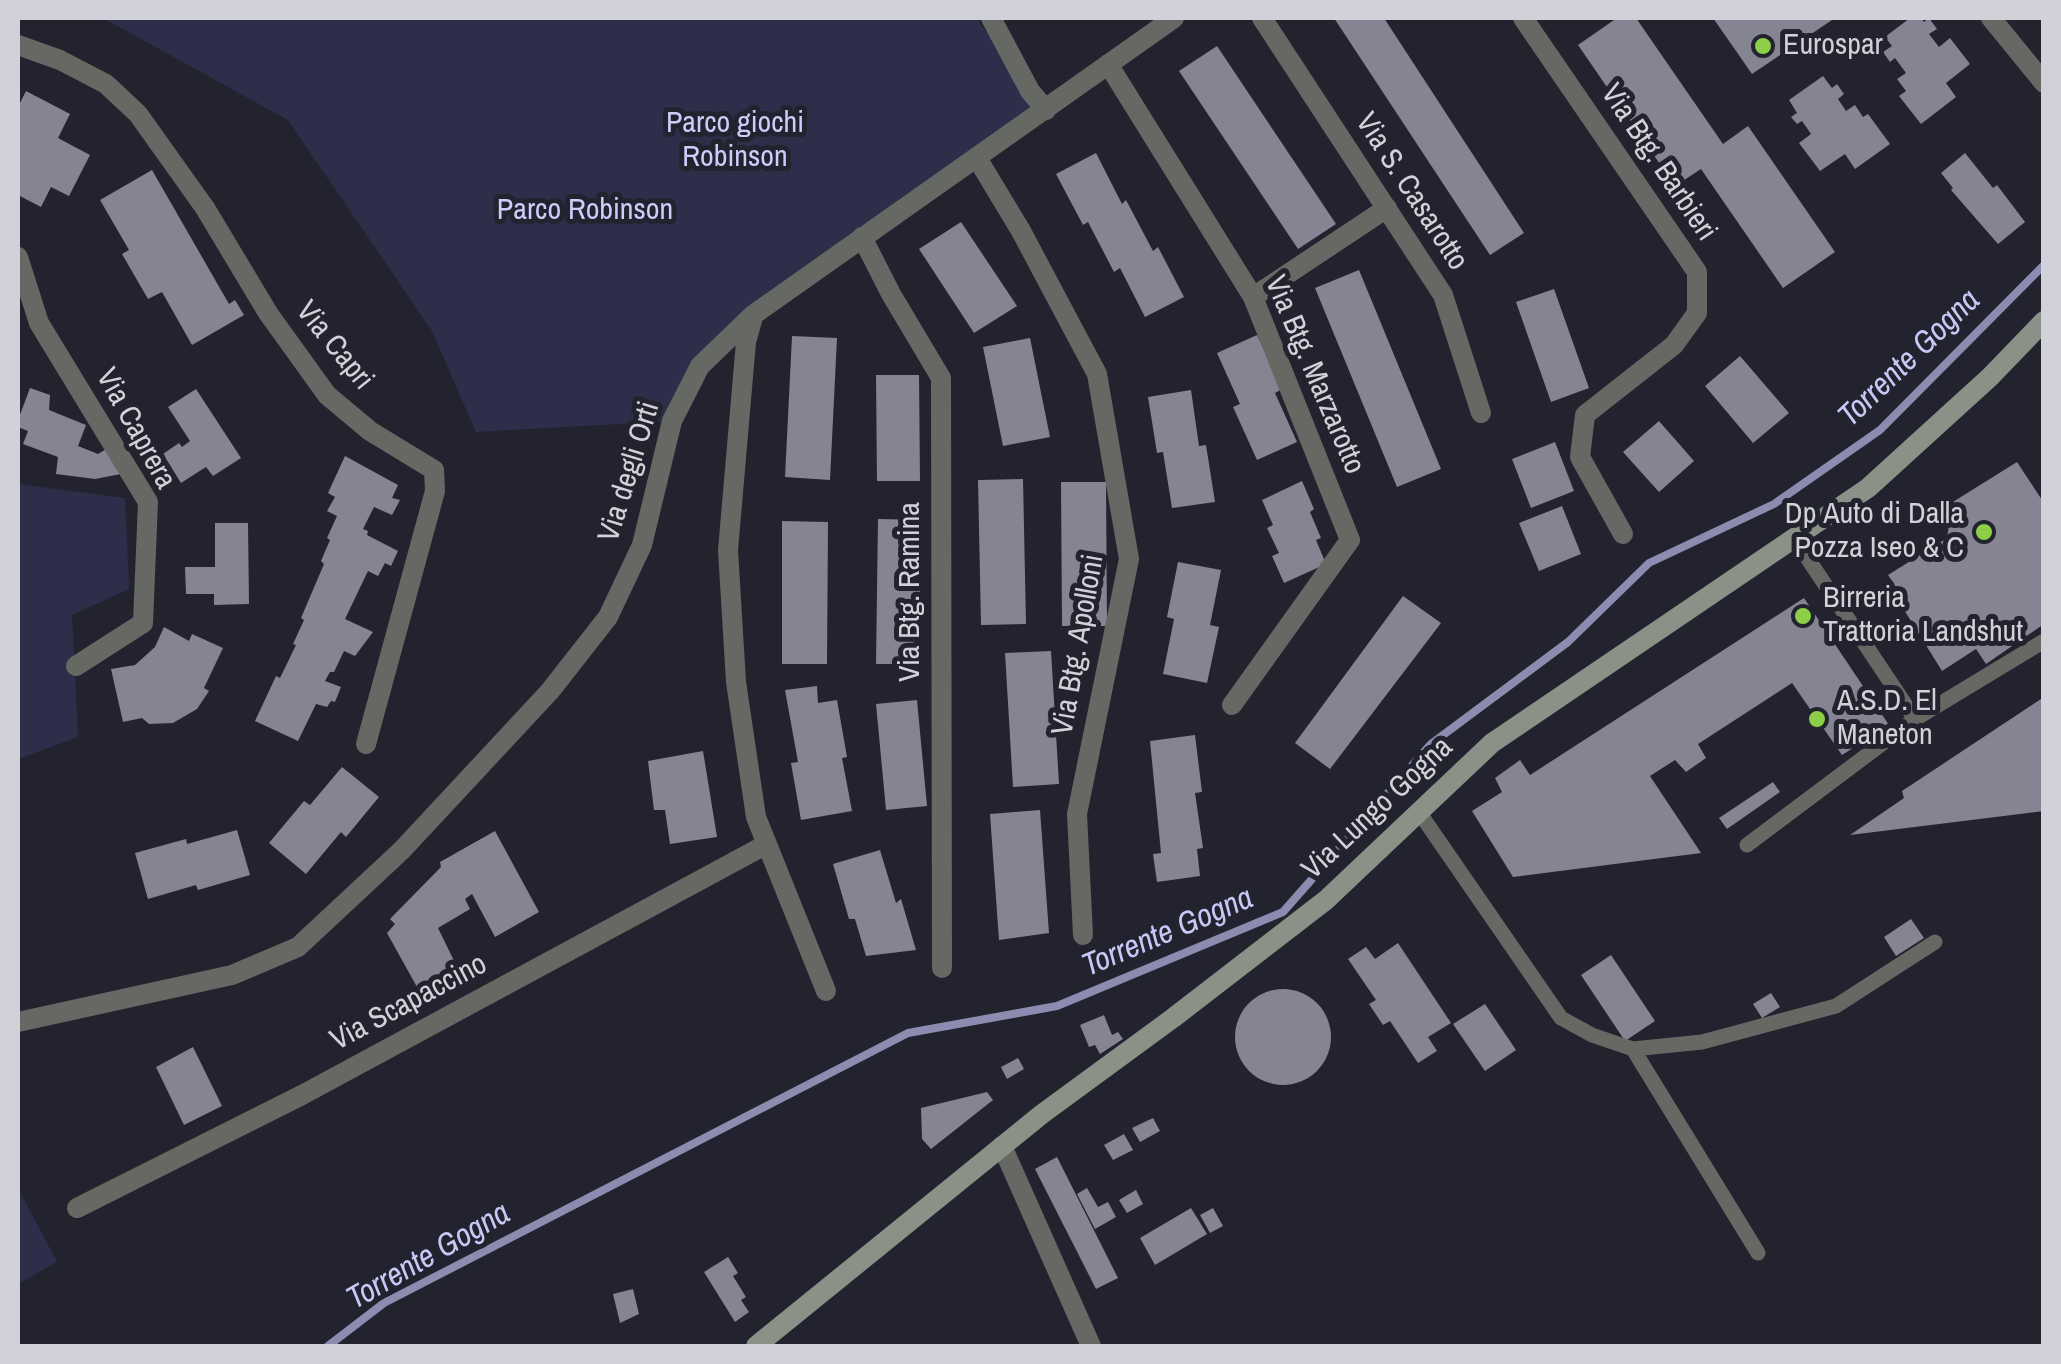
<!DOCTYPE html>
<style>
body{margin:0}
#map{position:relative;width:2061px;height:1364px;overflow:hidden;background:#23232f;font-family:"Archivo Narrow",sans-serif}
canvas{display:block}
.frame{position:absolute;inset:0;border:20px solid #d1d1d9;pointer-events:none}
</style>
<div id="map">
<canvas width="2061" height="1364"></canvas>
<div class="frame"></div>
</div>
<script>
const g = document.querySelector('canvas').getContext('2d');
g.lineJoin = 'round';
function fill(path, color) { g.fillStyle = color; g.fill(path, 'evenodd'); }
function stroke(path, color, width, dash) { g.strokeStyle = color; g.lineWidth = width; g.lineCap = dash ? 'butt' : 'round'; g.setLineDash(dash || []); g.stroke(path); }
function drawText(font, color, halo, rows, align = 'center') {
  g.font = font + ' "Archivo Narrow",sans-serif'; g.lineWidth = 10; g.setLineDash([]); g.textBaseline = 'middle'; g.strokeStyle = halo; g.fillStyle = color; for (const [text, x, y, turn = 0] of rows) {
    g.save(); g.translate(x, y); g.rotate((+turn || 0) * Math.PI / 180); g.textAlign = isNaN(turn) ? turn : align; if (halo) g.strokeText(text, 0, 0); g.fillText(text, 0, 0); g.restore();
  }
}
fill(new Path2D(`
 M103 18H976L1046 110 700 366 672 421 476 432 432 331 288 120Z
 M18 484 125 498 129 589 72 615 78 737 18 759Z
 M18 1188 57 1262 18 1284Z`), '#2f2e4a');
stroke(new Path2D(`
 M328 1346 384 1303 908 1033 1057 1006 1283 912 1431 744 1568 642 1649 563 1774 504 1880 430 2044 265`), '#8c8bb0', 8);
fill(new Path2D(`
 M1334 18H1384L1524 233 1490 255Z
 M1617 18H1636L1723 144 1748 126 1835 252 1783 288 1701 169 1675 186 1578 45Z
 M1713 18H1835L1752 74Z
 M1910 18H1921L1924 22 1929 18 1937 29 1929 34 1939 47 1950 38 1970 64 1946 83 1956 97 1921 124 1899 96 1906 91 1897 79 1906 73 1895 58 1890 62 1883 52 1892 46 1885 37Z
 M1217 46 1336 224 1298 249 1179 71Z
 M1823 76 1832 88 1837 84 1844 94 1838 99 1846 111 1855 105 1863 117 1868 114 1890 144 1855 169 1845 154 1820 171 1799 143 1811 134 1802 121 1797 124 1791 117 1797 113 1789 100Z
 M26 91 70 114 58 138 90 155 69 196 51 187 41 207 18 195V107Z
 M1096 153 1122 204 1126 200 1153 251 1158 247 1184 297 1145 317 1120 268 1114 272 1088 222 1083 225 1056 174Z
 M1965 153 1993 188 1997 185 2025 222 1998 244 1951 190 1953 188 1941 173Z
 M152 170 229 304 235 300 244 315 192 345 162 292 148 299 122 254 129 250 100 200Z
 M961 222 1017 306 974 333 919 249Z
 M1359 270 1441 469 1397 487 1315 288Z
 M1554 289 1589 388 1551 402 1516 302Z
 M1257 335 1282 389 1275 393 1297 442 1257 460 1233 407 1240 404 1217 353Z
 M792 336 837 338 830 480 785 477Z
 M1030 338 1050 437 1003 446 983 347Z
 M1740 356 1789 413 1753 443 1705 386Z
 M876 375H919L920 481H877Z
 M30 388 50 395 49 410 86 425 78 446 98 454 108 448 121 474 95 479 56 474 58 457 23 444 28 431 18 427V420Z
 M196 389 241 458 213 476 206 467 181 483 163 454 179 443 182 447 190 441 168 407Z
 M1191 390 1199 446 1206 445 1215 502 1172 508 1163 452 1157 453 1148 397Z
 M1659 421 1694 461 1659 492 1623 452Z
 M1555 442 1574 491 1531 508 1512 459Z
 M345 456 398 485 392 498 400 500 392 515 374 507 363 529 368 531 367 535 398 551 391 566 385 563 378 576 368 571 345 619 373 632 355 656 344 651 334 672H330L325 681 341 687 335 702 331 701 327 707 316 704 298 741 255 721 276 676 280 678 296 645 293 644 304 620 301 618 324 564 321 561 330 540 327 538 337 516 327 511 335 497 328 493Z
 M2017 462 2044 503V624L1986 664 1976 649 1942 671 1901 605 1906 602 1888 575 1947 538 1949 525 1940 510Z
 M1023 479 1026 624 981 625 978 480Z
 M1302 481 1314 509 1310 512 1321 538 1316 540 1326 564 1284 583 1272 556 1279 553 1267 528 1273 525 1262 500Z
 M1061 482H1106L1107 626H1062Z
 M1562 506 1581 554 1539 571 1519 523Z
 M878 519 921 520 919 664H876Z
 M782 521 828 522 827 664H782Z
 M215 523H248L249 604 214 605V594H186L185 567H215Z
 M1178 562 1221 570 1210 625 1219 627 1207 683 1163 674 1174 619 1167 617Z
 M1403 596 1441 623 1330 769 1295 743Z
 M1804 598 1889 725 1842 755 1792 683 1698 744 1706 758 1686 772 1675 760 1650 776 1701 853 1513 877 1472 811 1502 792 1495 778 1520 760 1530 775Z
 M164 627 189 641 192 634 223 648 204 688 209 691 197 709 173 723 149 724 142 718 123 722 111 669 135 665 155 647Z
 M1051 651 1059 784 1013 787 1005 653Z
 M817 686 818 703 837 700 847 757 842 758 852 811 801 820 791 763 798 762 785 690Z
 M2044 697V811L1850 835 1904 798 1902 791Z
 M917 700 927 806 886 810 876 704Z
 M1195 735 1202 792 1195 793 1203 848 1197 849 1200 876 1157 882 1153 854 1161 853 1150 741Z
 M703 751 717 837 670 844 665 810H654L648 761Z
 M342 767 379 797 346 837 341 832 306 874 269 843 304 801 310 805Z
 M1773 782 1780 792 1727 829 1719 818Z
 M1040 810 1049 933 999 940 990 814Z
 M237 830 250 875 198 890 196 885 148 899 135 853 186 839 187 844Z
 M495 831 539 912 495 937 472 894 465 899 470 909 438 928 462 977 422 996 387 933 395 924 390 919 441 867 440 862Z
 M880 850 896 903 901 899 916 950 866 956 855 919H849L833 864Z
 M1911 919 1924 938 1896 956 1884 937Z
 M1398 943 1451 1023 1428 1037 1437 1051 1418 1063 1390 1021 1383 1025 1369 1004 1376 1000 1348 959 1366 947 1375 959Z
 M1611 955 1655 1021 1625 1041 1581 975Z
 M1235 1037a48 48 0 1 1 96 0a48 48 0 1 1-96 0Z
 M1771 993 1780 1007 1762 1018 1753 1004Z
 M1485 1004 1516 1050 1485 1071 1453 1024Z
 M1104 1015 1112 1035 1118 1032 1123 1039 1100 1054 1095 1045 1089 1047 1080 1025Z
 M193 1047 222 1106 184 1125 156 1067Z
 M1018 1058 1024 1069 1007 1079 1001 1067Z
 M987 1092 993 1100 931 1149 922 1139 921 1108Z
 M1153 1118 1160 1131 1140 1142 1132 1128Z
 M1124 1134 1133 1150 1113 1160 1104 1145Z
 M1057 1157 1118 1278 1096 1289 1035 1169Z
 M1087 1188 1098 1207 1108 1202 1116 1217 1095 1229 1077 1194Z
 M1136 1190 1143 1204 1127 1213 1119 1200Z
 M1191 1208 1207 1234 1155 1265 1140 1238Z
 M1213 1208 1223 1226 1210 1233 1200 1215Z
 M728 1257 738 1273 733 1276 746 1297 741 1300 749 1312 735 1322 704 1272Z
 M633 1289 639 1314 620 1323 613 1294Z`), '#848493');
stroke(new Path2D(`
 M1915 719 2044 641
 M1419 812 1561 1018 1592 1035 1633 1049 1702 1042 1836 1006 1935 942
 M1747 845 1915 719 1794 538
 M1633 1049 1758 1253`), '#666963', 15);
stroke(new Path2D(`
 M991 18 1030 91 1046 110
 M1262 18 1443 295 1481 413
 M1523 18 1697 272V313L1674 345 1585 415 1580 457 1623 534
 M1991 18 2044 83
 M18 45 60 60 106 84 138 114 205 208 268 313 327 395 370 431 434 470 435 491 366 744
 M1108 64 1253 297 1350 540 1232 705
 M977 158 1021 231 1097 374 1129 559 1077 814 1083 935
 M862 237 891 294 941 378 942 968
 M18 257 39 323 148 502 143 623 76 666
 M1253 297 1387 208
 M753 317 746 342 728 550 736 682 756 817 826 991
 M18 1022 232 975 298 947 402 850 550 691 608 617 642 545 672 421 700 366 753 315 1174 18
 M1002 1146 1091 1346
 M77 1208 302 1095 767 844`), '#666963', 20);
stroke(new Path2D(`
 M756 1346 1042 1114 1173 1018 1326 900 1492 743 1868 488 1990 377 2044 321`), '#8b9187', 20);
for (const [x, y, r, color] of [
 [1763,46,10,"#8cce46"],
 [1984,532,10,"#8cce46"],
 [1803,616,10,"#8cce46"],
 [1817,719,10,"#8cce46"]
]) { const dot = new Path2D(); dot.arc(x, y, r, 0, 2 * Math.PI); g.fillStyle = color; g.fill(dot); stroke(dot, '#23232f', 4); }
drawText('30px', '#d1d1d9', '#23232f', [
 ["Eurospar",1783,46],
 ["Dp Auto di Dalla",1964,515,"right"],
 ["Pozza Iseo & C",1964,549,"right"],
 ["Birreria",1823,599],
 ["Trattoria Landshut",1823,633],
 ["A.S.D. El",1837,702],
 ["Maneton",1837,736]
], 'left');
drawText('30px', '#cdccfa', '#23232f', [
 ["Parco giochi",735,124],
 ["Robinson",735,158],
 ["Parco Robinson",585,211]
]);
drawText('30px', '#d1d1d9', '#23232f', [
 ["Via Btg. Barbieri",1658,163,56],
 ["Via S. Casarotto",1411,192,57],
 ["Via Capri",334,346,51],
 ["Via Btg. Marzarotto",1314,375,67],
 ["Via Caprera",135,429,61],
 ["Via degli Orti",630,472,-73],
 ["Via Btg. Ramina",911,592,-90],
 ["Via Btg. Apolloni",1079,645,-80],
 ["Via Lungo Gogna",1378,809,-43],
 ["Via Scapaccino",409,1003,-28]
]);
drawText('italic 32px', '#c8c7f5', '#23232f', [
 ["Torrente Gogna",1910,359,-44],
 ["Torrente Gogna",1168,933,-23],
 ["Torrente Gogna",429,1257,-30]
]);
</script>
